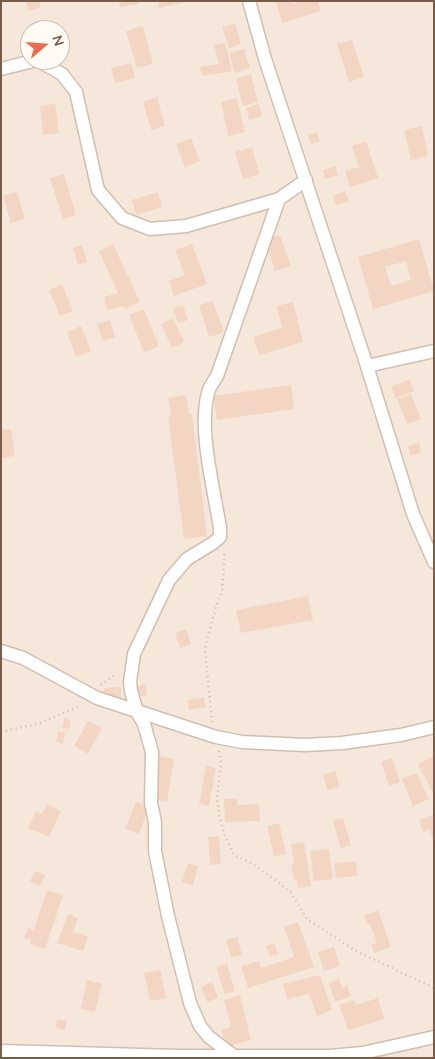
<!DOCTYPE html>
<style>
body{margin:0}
#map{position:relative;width:435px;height:1059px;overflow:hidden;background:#fdf6ec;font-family:Quicksand,sans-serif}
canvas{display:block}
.frame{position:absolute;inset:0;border:2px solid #7a5c4d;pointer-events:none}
.north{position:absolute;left:20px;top:20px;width:50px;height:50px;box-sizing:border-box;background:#fffaf3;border:1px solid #cabbb1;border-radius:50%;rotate:72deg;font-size:14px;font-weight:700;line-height:20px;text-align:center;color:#7a5c4d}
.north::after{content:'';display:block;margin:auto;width:18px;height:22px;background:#e76f51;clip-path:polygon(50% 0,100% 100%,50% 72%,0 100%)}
</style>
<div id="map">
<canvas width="435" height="1059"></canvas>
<div class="frame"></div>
<div class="north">N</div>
</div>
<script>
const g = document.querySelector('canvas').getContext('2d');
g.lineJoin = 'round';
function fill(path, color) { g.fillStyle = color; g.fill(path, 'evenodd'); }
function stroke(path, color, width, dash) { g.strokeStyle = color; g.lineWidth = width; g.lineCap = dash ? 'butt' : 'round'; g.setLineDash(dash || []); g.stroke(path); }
fill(new Path2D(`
 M1 1H434V1058H1ZM30 30H60V60H30Z`), '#f5e8da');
fill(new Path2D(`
 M26 1H39L41 7 29 11Z
 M119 1H138V4L120 7Z
 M158 1H186V2L159 8Z
 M276 1H292L293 4 301 1H318L321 11 282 23Z
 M235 24 241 44 229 48 222 27Z
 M143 26 153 64 137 68 126 31Z
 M352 40 364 77 349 82 337 44Z
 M225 43 232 71 202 76 200 67 219 64 214 45Z
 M244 49 250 68 235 73 229 53Z
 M131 63 135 78 115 83 111 68Z
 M251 74 258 102 243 106 236 79Z
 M157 97 165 126 151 130 143 102Z
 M237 98 245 132 228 136 221 102Z
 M55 104 59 133 43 135 40 106Z
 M259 104 262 116 249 120 246 108Z
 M422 126 428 156 411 160 404 130Z
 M317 132 320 141 311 144 308 135Z
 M191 138 200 161 185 167 176 144Z
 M366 141 378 178 350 187 345 171 359 167 352 146Z
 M252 147 259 174 243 179 235 152Z
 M335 166 338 175 325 179 323 170Z
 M64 174 76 215 63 219 50 178Z
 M345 191 349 201 336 205 333 196Z
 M17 192 25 219 11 223 3 196Z
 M158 192 162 207 136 215 132 200Z
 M280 235 291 266 275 271 265 240Z
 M419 239 434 291 373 309 358 257ZM406 261 411 280 391 286 385 267Z
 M113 244 140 302 125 309 124 306 107 310 104 297 118 293 99 251Z
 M192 244 207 284 174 296 169 281 185 275 175 250Z
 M82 245 87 262 78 265 73 248Z
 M62 284 73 311 60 316 49 290Z
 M213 301 224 332 209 337 199 305Z
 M293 302 303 342 259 355 253 337 282 328 277 306Z
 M183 305 188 320 178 323 173 308Z
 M144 309 159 346 144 352 129 315Z
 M173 318 184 342 172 348 161 324Z
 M110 320 115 337 103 341 97 324Z
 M81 326 91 351 76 357 67 332Z
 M410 380 414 391 395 398 391 386Z
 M291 385 294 409 217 420 213 396Z
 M411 394 421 419 407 424 397 399Z
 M186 395 189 413 176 415 192 413 207 536 184 539 168 416H171L168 398Z
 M11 429 15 456 1 458V430Z
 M419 443 421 452 411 456 408 446Z
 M308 596 313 620 241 633 236 610Z
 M186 629 191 644 180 648 175 633Z
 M146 684 147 695 135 697 134 686Z
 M121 687V698H104V688Z
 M204 697 206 707 189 710 187 700Z
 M65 718 71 721 69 729 62 727Z
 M88 721 102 728 88 754 74 746Z
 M58 731 65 732 63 744 56 742Z
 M159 756 174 759 167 802 152 799Z
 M434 756V795L418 764Z
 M392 758 400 782 389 786 381 762Z
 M206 766 216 768 209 806 199 804Z
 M335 771 340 787 327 790 323 775Z
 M417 773 429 799 413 806 402 779Z
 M224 799H237V805L259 804 260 821 225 822Z
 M136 802 149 807 139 834 125 829Z
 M47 804 61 811 49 837 28 828 36 811 42 814Z
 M434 814V840L429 829 423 832 419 820Z
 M343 818 351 845 341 848 333 821Z
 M279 823 286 854 274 856 267 826Z
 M219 836 221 864 210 865 208 837Z
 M304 842 311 886 298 888 297 880H294L291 865H294L291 844Z
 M329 849 333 879 314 881 310 851Z
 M356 861 357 876 336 878 334 863Z
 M188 863 198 866 193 885 182 882Z
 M35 871 45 875 40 886 30 881Z
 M47 890 63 895 45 949 30 944 31 940 24 938 28 928 34 930Z
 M378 910 391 947 374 953 371 945 377 943 370 924 368 925 364 916Z
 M68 914 78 918 73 932 88 937 83 951 57 943Z
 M298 922 314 967 248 988 241 966 259 961 261 968 294 957 284 927Z
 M237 937 242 955 231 957 226 940Z
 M274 943 278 954 270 956 266 946Z
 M334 947 340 966 324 971 318 952Z
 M227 964 235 991 225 994 216 967Z
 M160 970 166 998 150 1001 144 973Z
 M320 975 332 1010 317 1016 309 994 287 999 283 984Z
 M339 979 342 988 347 986 351 996 335 1002 329 983Z
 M87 980 102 984 95 1012 81 1009Z
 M212 982 218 998 207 1002 201 987Z
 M240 995 251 1040 226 1047 222 1030 231 1027 224 1000Z
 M378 998 384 1019 348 1030 339 1005 354 1000 356 1005Z
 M57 1019 67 1021 65 1030 56 1028Z`), '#f3d5c3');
const minor = new Path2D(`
 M249 1 265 59 367 366 413 514 434 562
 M1 69 37 60 62 74 76 92 98 190 122 218 150 229 186 226 279 199 306 180
 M367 366 434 351
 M1 651 23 658 97 698 216 737 242 742 305 745 342 743 401 735 434 727
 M1 1051 177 1056H329L363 1053 434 1037
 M234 1056 209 1037 200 1026 190 1003 168 916 155 851V822L151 803 152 752 144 724 137 712 131 691 130 682 134 654 169 580 187 559 213 543 220 537V528C214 489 198 430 208 393 209 387 214 381 217 376L279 199`);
stroke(minor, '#d1beb0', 15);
stroke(new Path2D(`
 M101 685 117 673
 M212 722 205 649 216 606 222 592 225 551
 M1 732 40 723 80 706
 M219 751 221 762 217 799 220 818 225 836 234 855 251 863 275 880 291 893 307 919 356 951 434 988`), '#d9b8a5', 2.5, [1, 4]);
stroke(minor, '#fff', 12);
</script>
